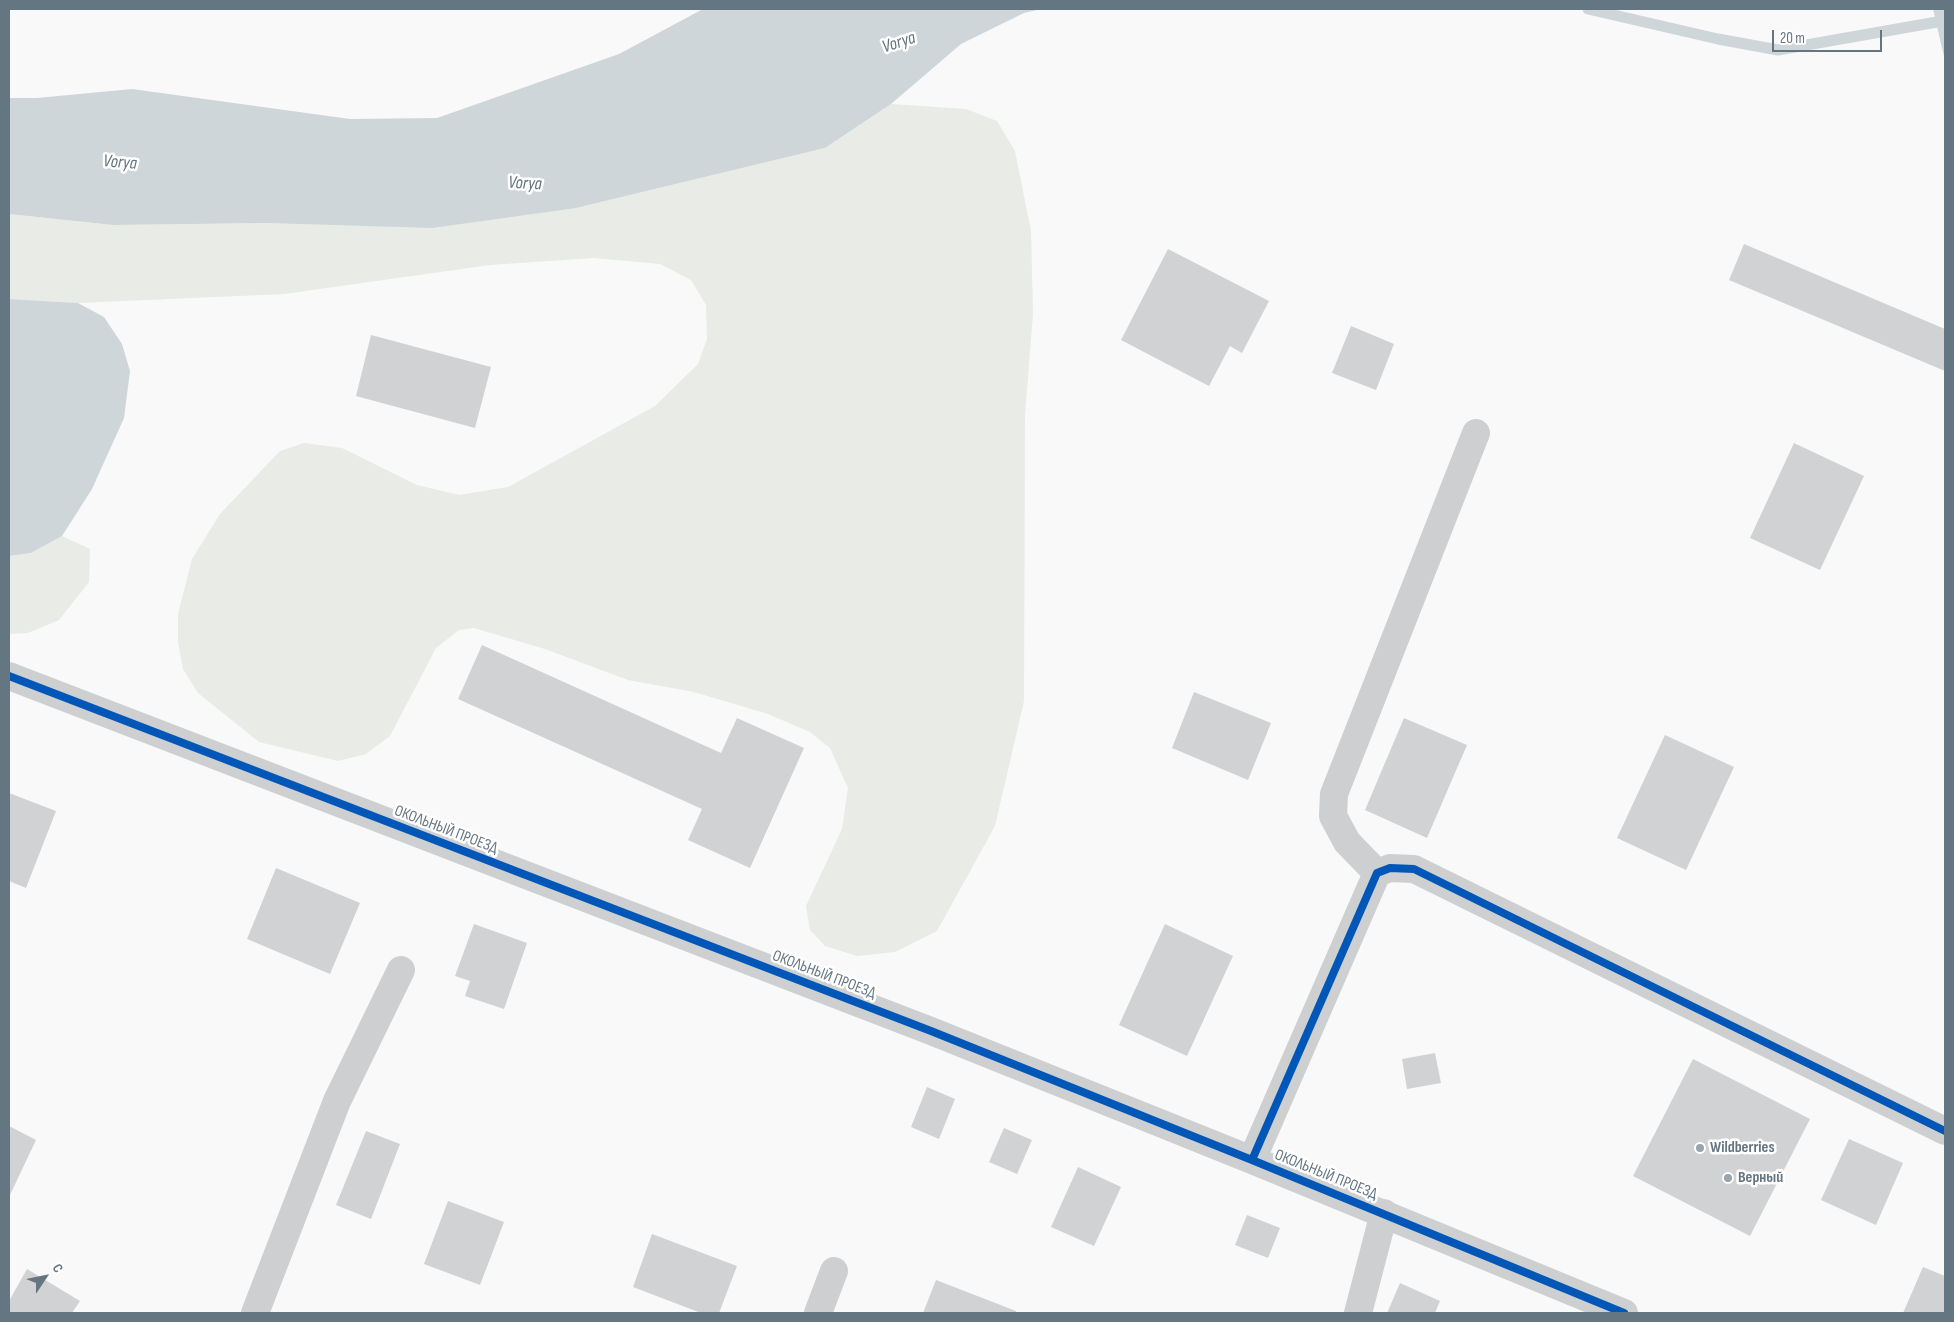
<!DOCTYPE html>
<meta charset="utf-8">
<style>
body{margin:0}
#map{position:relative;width:1954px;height:1322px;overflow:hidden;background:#f9f9f9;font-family:"Sofia Sans Condensed",sans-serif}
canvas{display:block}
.frame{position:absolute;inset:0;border:10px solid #657683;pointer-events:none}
.north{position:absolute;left:20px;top:1252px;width:50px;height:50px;-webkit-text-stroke:4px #fff;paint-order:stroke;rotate:56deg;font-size:14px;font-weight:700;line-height:20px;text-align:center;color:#657683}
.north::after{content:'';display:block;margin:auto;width:18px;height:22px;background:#657683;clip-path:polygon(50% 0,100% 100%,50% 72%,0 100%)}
.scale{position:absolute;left:1772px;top:30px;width:110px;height:22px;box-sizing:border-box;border:2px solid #657683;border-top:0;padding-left:6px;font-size:15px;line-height:18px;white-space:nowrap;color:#657683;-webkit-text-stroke:4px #fff;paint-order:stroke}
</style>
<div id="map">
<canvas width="1954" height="1322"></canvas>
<div class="frame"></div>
<div class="north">С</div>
<div class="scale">20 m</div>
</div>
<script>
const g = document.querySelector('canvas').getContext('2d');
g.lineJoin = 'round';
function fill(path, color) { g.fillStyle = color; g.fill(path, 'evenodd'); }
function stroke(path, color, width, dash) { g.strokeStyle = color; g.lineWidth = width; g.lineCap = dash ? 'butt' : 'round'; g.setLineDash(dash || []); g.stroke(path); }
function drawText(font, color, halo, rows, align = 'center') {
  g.font = font + ' "Sofia Sans Condensed",sans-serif'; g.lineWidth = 5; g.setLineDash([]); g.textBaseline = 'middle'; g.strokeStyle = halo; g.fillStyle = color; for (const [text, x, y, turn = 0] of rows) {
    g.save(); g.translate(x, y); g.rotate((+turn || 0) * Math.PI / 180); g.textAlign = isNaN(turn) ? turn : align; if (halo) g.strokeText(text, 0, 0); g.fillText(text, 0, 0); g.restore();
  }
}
fill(new Path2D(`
 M891 104 966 109 997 121 1015 151 1031 231 1033 314 1025 414 1024 701 995 826 937 931 895 952 857 956 825 946 810 930 806 906 842 829 848 788 830 748 810 732 768 714 694 692 628 680 545 649 474 628 459 630 436 648 390 736 366 754 338 761 259 742 198 693 183 669 178 642V614L192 559 220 514 280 451 304 443 342 448 417 485 459 495 508 487 655 406 698 364 707 339 706 305 691 280 660 264 594 258 490 265 284 294 78 303 9 299V214L113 225 269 223 576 208 825 148Z
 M62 536 90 549 89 582 59 620 28 633 9 634V556L31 553Z`), '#e8ebe6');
fill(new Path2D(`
 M703 9H1041L1024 13 961 44 891 104 825 148 576 208 432 228 269 223 113 225 9 214V98H37L132 89 350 119 437 118 619 54Z
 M1933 9H1945V61Z
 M9 299 78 303 104 317 122 344 130 371 124 418 92 489 62 536 31 553 9 556Z`), '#ced6d9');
stroke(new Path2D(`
 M1588 9 1718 39 1778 50 1937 22`), '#ced6d9', 11);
fill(new Path2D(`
 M1744 244 1945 329V371L1729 280Z
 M1168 249 1269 301 1242 353 1230 346 1209 386 1121 340Z
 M1351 326 1394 344 1376 390 1332 373Z
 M371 335 491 367 475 428 356 396Z
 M1794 443 1864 476 1820 570 1750 538Z
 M482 645 721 753 737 718 804 748 750 868 688 840 702 809 458 699Z
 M1194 692 1271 723 1248 780 1172 748Z
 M1404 718 1467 745 1427 838 1365 810Z
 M1665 735 1734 767 1686 870 1617 838Z
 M9 793 56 811 26 888 9 881Z
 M276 868 360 903 330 974 247 939Z
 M474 924 527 943 504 1009 465 996 470 981 455 976Z
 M1165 924 1233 956 1187 1056 1119 1025Z
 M1435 1053 1441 1083 1407 1089 1402 1059Z
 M1693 1059 1810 1119 1750 1236 1633 1176Z
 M927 1087 955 1099 939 1139 911 1127Z
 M9 1126 36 1140 9 1197Z
 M1004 1128 1032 1140 1017 1174 989 1162Z
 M366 1131 400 1144 371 1219 336 1205Z
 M1849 1139 1903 1163 1876 1225 1821 1200Z
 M1078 1167 1121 1187 1094 1246 1051 1227Z
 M448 1201 504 1222 480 1285 424 1264Z
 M1247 1215 1280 1228 1268 1258 1235 1245Z
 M652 1234 737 1266 719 1313H701L633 1287Z
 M1923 1267 1945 1276V1313H1903Z
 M27 1269 80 1301 72 1313 9 1312V1301Z
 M936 1280 1016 1311V1313H923Z
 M1400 1283 1440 1301 1435 1313H1387Z`), '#d0d2d3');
stroke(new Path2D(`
 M9 676 931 1031 1252 1160 1624 1313
 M1377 873 1347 842 1333 816 1334 794 1476 433
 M1252 1160 1377 873 1390 868 1414 869 1945 1131
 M255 1313 337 1101 401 970
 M818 1313 834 1271
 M1358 1313 1384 1213`), '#cecfd0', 28);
stroke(new Path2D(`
 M9 676 931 1031 1252 1160 1624 1313
 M1252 1160 1377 873 1390 868 1414 869 1945 1131`), '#0057b8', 8);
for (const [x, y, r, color] of [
 [1700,1148,5,"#99a4ac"],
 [1728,1178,5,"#99a4ac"]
]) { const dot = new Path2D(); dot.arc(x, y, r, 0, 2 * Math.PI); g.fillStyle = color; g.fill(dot); stroke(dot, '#fff', 2); }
drawText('16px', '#657683', '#fff', [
 ["ОКОЛЬНЫЙ ПРОЕЗД",446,830,21],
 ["ОКОЛЬНЫЙ ПРОЕЗД",824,975,21],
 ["ОКОЛЬНЫЙ ПРОЕЗД",1326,1175,22]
]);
drawText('bold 16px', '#657683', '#fff', [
 ["Wildberries",1710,1148],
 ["Верный",1738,1178]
], 'left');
drawText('italic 18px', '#60757c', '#fff', [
 ["Vorya",899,43,-18],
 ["Vorya",120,163,5],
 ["Vorya",525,184,3]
]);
</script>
